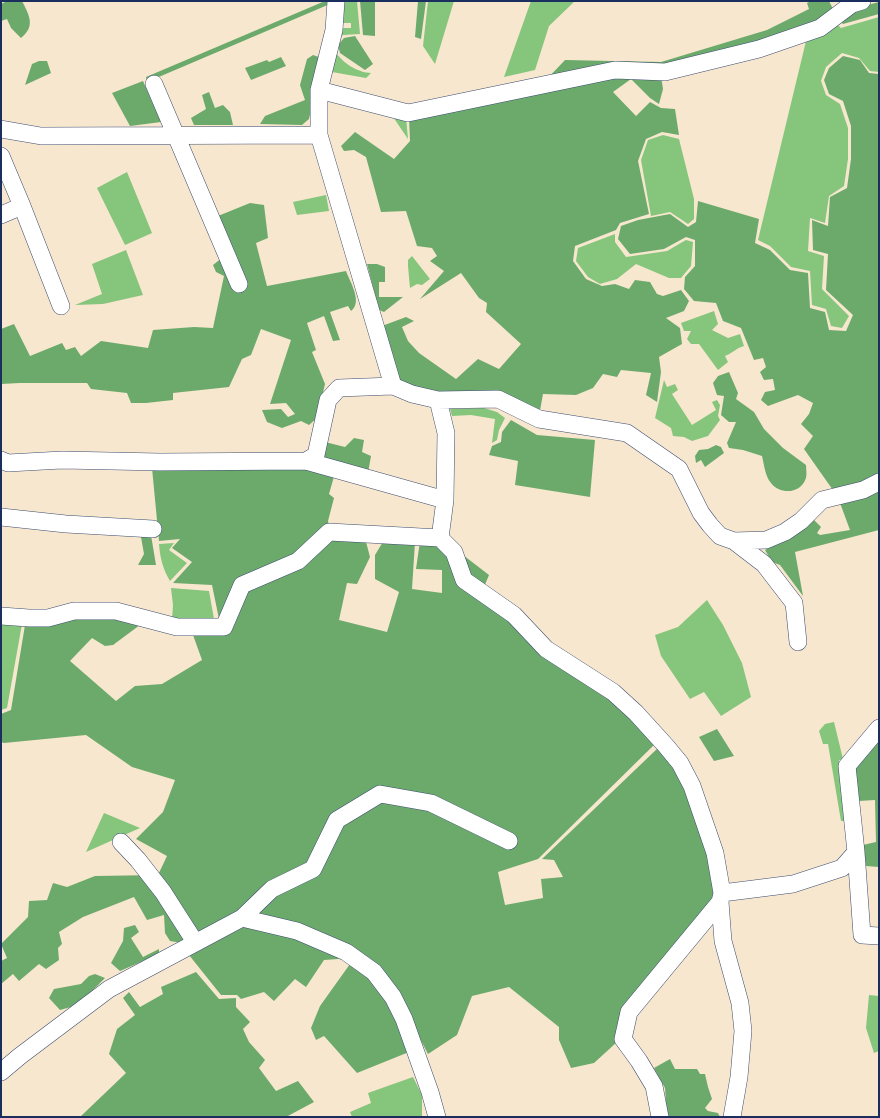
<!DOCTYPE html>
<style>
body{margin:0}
#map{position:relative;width:880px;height:1118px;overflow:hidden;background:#f7e7ce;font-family:Kalam,sans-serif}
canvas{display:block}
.frame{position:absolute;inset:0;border:2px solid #1b2f5e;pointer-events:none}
</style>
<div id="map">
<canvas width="880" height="1118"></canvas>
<div class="frame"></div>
</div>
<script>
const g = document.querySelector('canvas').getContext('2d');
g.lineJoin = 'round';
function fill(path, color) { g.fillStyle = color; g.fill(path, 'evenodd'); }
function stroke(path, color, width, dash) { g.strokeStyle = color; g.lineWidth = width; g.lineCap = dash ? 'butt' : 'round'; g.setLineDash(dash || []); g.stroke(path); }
fill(new Path2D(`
 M342 1H357L360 34 343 35 335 42 340 28H351V23H340Z
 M428 1H454L435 64 423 46Z
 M531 1H575L549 26 535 70 504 77Z
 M879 17V72L870 71 859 58 842 53 826 67 821 81 826 95 840 104 848 128V159L844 186 829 196 825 223 810 218 808 251 824 256 822 289 849 316 842 328 831 326 826 309 812 305 810 271 791 267 770 246 758 240 807 37 836 23 841 28Z
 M335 51C341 62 358 73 371 73L366 78 332 72Z
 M391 114 406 117 408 139Z
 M663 135 679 139 694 199V219L688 224 670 212 651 216 641 160 648 140Z
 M127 172 152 233 125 245 97 188Z
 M326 195 329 211 297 215 293 202Z
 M615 234V242L626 257 667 251 686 240 693 242 691 266 681 278H669L636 264 617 279 600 284 588 277 576 261 578 248Z
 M126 250 143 295 103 304 75 305 102 294 92 264Z
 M412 256 430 279 422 285 417 284 410 288 408 266V260Z
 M714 311 718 324 712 330 728 338 740 334 744 346C736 348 733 353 725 356L728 362 718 370 699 344H691L687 339 691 331H684L681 323Z
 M664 380 667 387 675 384 678 390 672 394 692 425 716 410 712 402 717 400 720 405 718 416 720 420 708 436 692 441 684 437 673 436 671 428 655 418Z
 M484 408 497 412 505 418 499 430 497 440 492 443 495 419 471 415 452 416 450 409Z
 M174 543 169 550 187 563 170 581C163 569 160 558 159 544Z
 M171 588 209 591 214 619 172 620 173 605Z
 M707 600 723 625 742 663 751 697 721 716 704 692 690 699 661 656 655 635 678 627Z
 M1 622 22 624 7 708 1 710Z
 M834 722 843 759 839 760 847 821H841L828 744H823L819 731 825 724Z
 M104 813 140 828 86 852Z
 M869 995 879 996V1051L874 1053 866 1028Z
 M413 1077 422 1095V1116L418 1117H352L350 1112 371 1103 368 1093Z`), '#86c57c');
fill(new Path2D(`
 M7 1H22C29 15 36 26 21 38L11 28 7 19 1 21V4Z
 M325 1H330V4L147 82 146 77Z
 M360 1H375V36L363 35Z
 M418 1H426L421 39 415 37Z
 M811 1H829L833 9 818 24 664 69 546 80 565 60 661 62 767 30 809 9 807 3Z
 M879 2V14L843 24 839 20 856 8Z
 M355 36 373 64 365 70 340 53 338 45 344 38Z
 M313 55 322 58 309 119 302 125 260 124 265 116 305 100 300 85 307 59Z
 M843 56 860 60 869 73 879 74V478L835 493 804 449 813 436 801 424 809 414 813 403 798 395 768 406 761 400 765 392 775 390 773 379 764 380 760 372 766 367 763 358 754 360 741 328 723 321 716 303 694 301 684 289 685 277 695 266V240L686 237 664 249 630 254 618 239 621 226 638 220 670 214 688 227 696 222 698 201 759 219 755 243 770 250 790 270 808 273 810 308 825 312 829 330 846 331 853 315 826 290 828 254 813 250 812 220 828 226 830 197 847 188 851 159V126L843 101 829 94 824 80 829 68Z
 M281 57 286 66 251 80 245 68 267 60 269 62Z
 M39 61H47L51 73 25 85 32 64Z
 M616 73 661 76 663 89 659 104 650 98 631 79 613 92 636 116 650 102 661 108 675 109 679 135 662 132 646 139 638 161 649 214 620 223 616 230 575 246 573 261 586 279 602 286 615 284 629 289 635 280 650 282 657 294 663 296 681 290 689 301 684 311 666 318 680 328 682 344 659 357 661 372 657 402 646 395 651 373 621 370 617 377 603 374 593 388 576 395 543 394 539 416 500 395 439 397 399 384 382 326 406 317 414 321 402 327 408 341 419 353 456 379 478 359 499 369 521 344 486 312 487 303 479 298 461 273 420 299 444 271 430 261 437 256 432 248 417 246 406 211 381 212 366 157 354 150 344 151 341 146 355 132 394 159 410 141 409 117Z
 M143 81 161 122 130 126 112 93Z
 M209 92 215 108 223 105 230 112 233 125H194L191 118 206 109 202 95Z
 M250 203 264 205 268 238 256 243 267 286 346 271C350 282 363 302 351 311L348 306 330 312 340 340 333 341 324 316 307 323 316 350 312 352 325 384 317 418 309 425 301 421 282 428 267 422 262 410 281 409 288 417 295 414 286 403 270 404 291 340 261 329 251 355 242 359 229 387 173 393V400L146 403H131L127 393 91 389 87 383H20L1 384V329L14 324 30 356 62 343 66 350 75 347 81 356 101 341 148 348 153 330 194 327 213 328 224 276 216 272 213 265 232 250 218 216Z
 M367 264H377L385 267V282H379V297H403L384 312 379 310Z
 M729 372 738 393 736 399 754 412 764 429 783 448 806 465C806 469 807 474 806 478 801 494 780 495 771 483 765 476 764 464 762 456L743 450 729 448 727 443 736 422H729L721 415 724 396 717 395 713 383 718 376Z
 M511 420 537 435 595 440 590 497 515 485 518 461 489 455 492 446 501 442 502 432Z
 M354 438 364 440 362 452 371 456 368 473 337 466 329 494 334 498 328 521 333 541 365 538 370 557 357 584 347 583 339 620 387 632 399 592 375 579V555L384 540 415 542 412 589 442 593V570L416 569 420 541 438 543 449 555 460 582 608 694 655 744 538 859 498 872 505 905 543 898 541 879 563 877 554 860 542 859 659 747 687 786 710 853 715 892 713 902 617 1042 594 1063 571 1068 559 1040V1027L509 987 472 996 457 1035 428 1054 390 981 350 948 237 918 182 943 170 941 165 933 164 915 147 920 134 897 83 917 59 932 62 944 58 948 59 960 46 969 39 964 19 981 13 974 1 984V961L7 958 1 944 28 917 29 901 47 900 53 883 67 887 95 876 158 875 167 856 136 839 163 812 175 780 132 767 86 735 4 743 1 742V714L11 710 25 625 87 616 144 622 113 645 105 646 92 638 70 661 116 701 135 686 162 684 202 660 193 635 219 619 212 585 173 583 192 562 172 548 180 539 159 541 152 468H311L325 442 345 447Z
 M716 445 721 447 724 453 705 467 701 460 696 463 695 456 699 450 708 449Z
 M879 490V530L795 552 803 596 780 565 772 562 765 550 813 519 821 527 817 533 820 535 850 530 840 503Z
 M151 535 156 565H138L144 554 141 537Z
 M463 555 489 575 484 587C471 578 466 570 463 555Z
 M717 729 734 756 714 761 699 737Z
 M879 736V867L866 866 863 845 876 842 875 800 859 801 854 767Z
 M242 923 294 935 341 955 338 959 324 960 306 987 295 979 274 1001 264 992 241 999 237 995H221L189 955Z
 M135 925 139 932 131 938 143 957 159 949V954L120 971 111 963 123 941 124 928Z
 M350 964 369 974 384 995 409 1052 357 1073 324 1036 316 1040 311 1028 320 1006Z
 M196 972 219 999 236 998V1007L250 1022 243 1029 249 1042 265 1060 259 1068 276 1091 298 1081 314 1102 286 1117H80L126 1073 109 1054 117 1029 135 1015 123 998 129 992 140 1007 163 994 161 987Z
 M95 974 105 978 78 1005 60 1010 49 998 54 989 81 984 89 976Z
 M670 1059 675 1069H697L700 1074H705L708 1087 712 1099 705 1108 708 1111 718 1113 720 1117H667L665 1088 654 1068Z`), '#6caa6c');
const street = new Path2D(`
 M336 1 334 30 319 90V135L393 386
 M154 84 239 284
 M319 90 408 113 615 70 665 72 759 49 820 28 852 4 862 1
 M1 129 41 136 319 135
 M1 156 22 206 1 215
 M22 206 61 306
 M438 400 446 433 445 500 440 538 454 552 464 580 514 615 546 649 613 692 636 713 666 746 680 763 692 786 715 853 722 893 720 902 629 1012 623 1039 639 1061 654 1086 660 1117
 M1 460 8 463 62 460 160 462 306 461 316 455 328 400 339 388 393 386 412 394 438 400 498 399 539 419 627 433 679 469 701 513 710 525 720 536 734 541 766 540 785 532 801 521 822 500 863 490 879 482
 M306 461 445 500
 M1 517 66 524 153 529
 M734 541 764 564 794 603 798 642
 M1 616 29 618H48L74 611H116L177 627H224L242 585 298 561 329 532 440 538
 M879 728 847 766 856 852 862 935 879 936
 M121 842 138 860 163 892 195 942
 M722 893 793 884 842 868 856 852
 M720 902 723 941 740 1003 743 1031 739 1077 732 1117
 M242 918 272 889 313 869 337 820 380 794 431 803 509 841
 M1 1072 20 1056 109 989 242 918 297 931 346 952 374 972 393 997 404 1019 430 1092 437 1117`);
stroke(street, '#3c4b6f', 18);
stroke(street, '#fff', 17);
</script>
